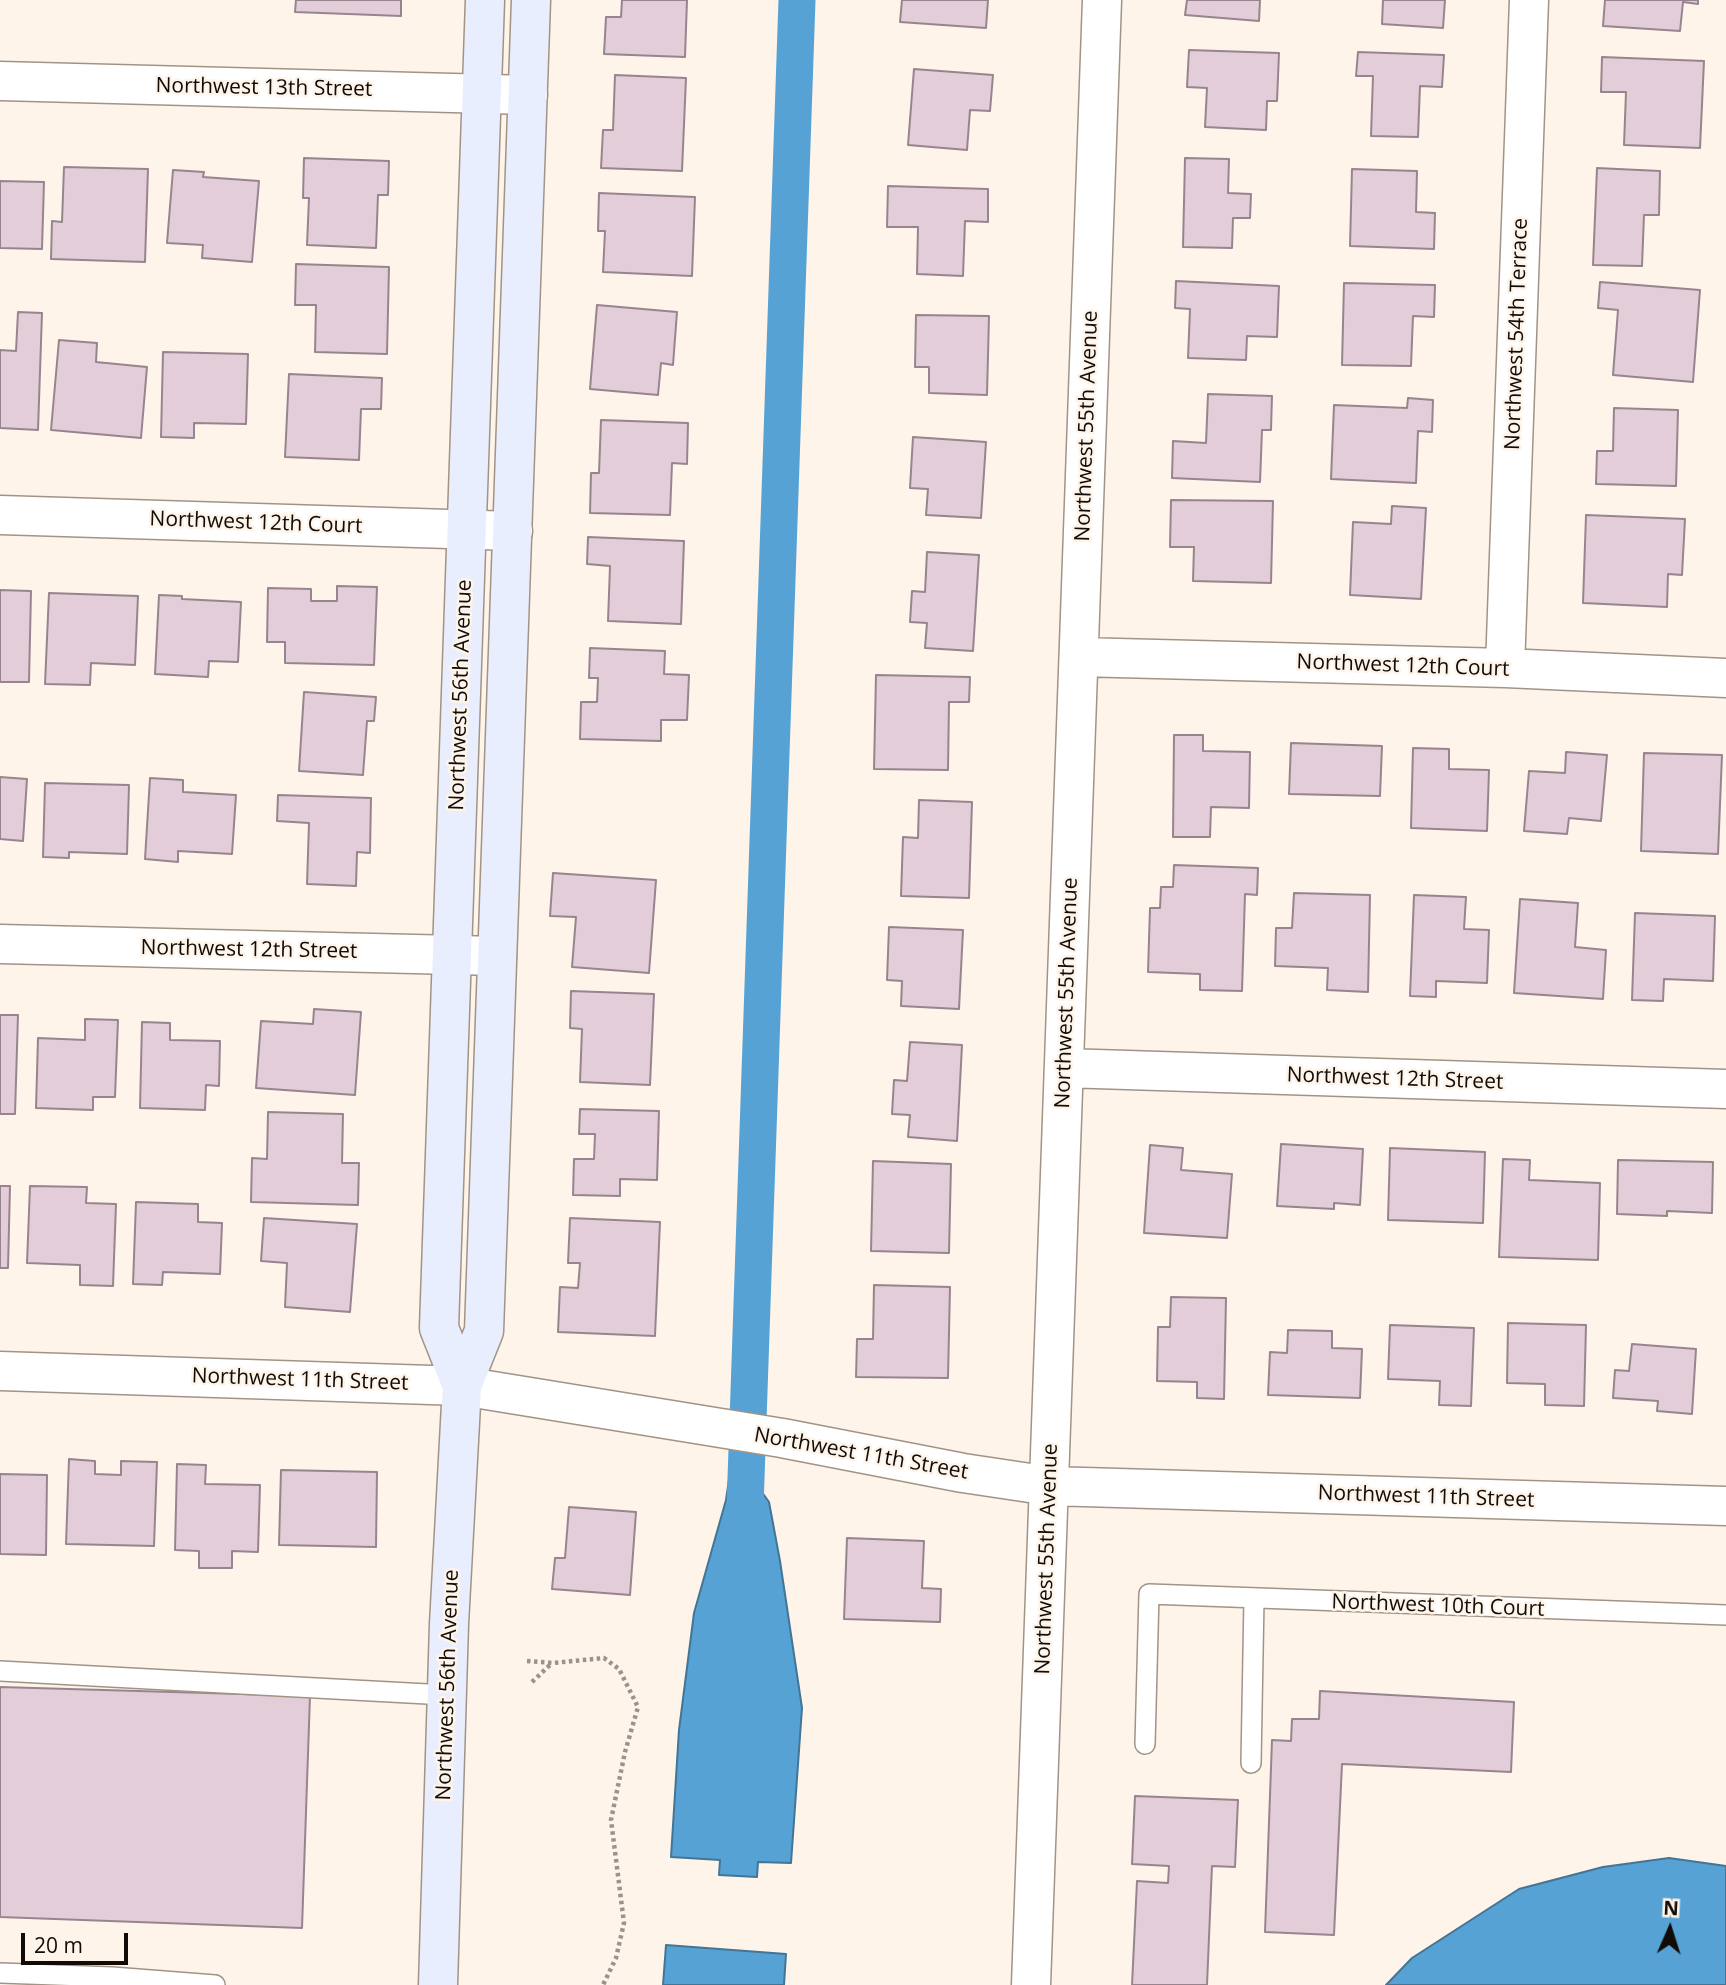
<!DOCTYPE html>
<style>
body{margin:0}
#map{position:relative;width:1726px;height:1985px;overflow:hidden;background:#fef4ea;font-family:"Open Sans",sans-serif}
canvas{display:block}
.north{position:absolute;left:1635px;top:1894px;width:70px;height:70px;-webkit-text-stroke:5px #fef4ea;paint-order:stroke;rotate:3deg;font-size:19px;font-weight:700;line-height:28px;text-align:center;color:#110c07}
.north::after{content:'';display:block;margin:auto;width:24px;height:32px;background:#110c07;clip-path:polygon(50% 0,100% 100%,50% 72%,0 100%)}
.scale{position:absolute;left:21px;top:1933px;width:107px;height:32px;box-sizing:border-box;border:4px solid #110c07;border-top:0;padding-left:9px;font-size:21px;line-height:24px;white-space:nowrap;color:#110c07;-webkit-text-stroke:5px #fef4ea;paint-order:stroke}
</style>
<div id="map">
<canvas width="1726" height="1985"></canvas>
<div class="north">N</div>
<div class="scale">20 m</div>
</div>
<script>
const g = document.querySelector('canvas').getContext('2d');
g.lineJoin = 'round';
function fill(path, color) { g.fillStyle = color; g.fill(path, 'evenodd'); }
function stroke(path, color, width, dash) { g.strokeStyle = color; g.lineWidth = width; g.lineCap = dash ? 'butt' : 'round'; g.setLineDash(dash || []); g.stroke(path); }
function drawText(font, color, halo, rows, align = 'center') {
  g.font = font + ' "Open Sans",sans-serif'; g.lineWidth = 5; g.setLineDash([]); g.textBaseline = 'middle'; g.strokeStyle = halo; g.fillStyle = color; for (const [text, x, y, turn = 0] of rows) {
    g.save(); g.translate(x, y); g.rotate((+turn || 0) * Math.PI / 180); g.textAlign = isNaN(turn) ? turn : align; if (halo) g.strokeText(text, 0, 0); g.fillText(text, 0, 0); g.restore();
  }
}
const water = new Path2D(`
 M740 1458 752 1459 759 1469V1488L769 1502 780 1561 802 1708 791 1863 758 1862 757 1877 719 1875 720 1860 671 1857 679 1730 694 1613 726 1500 731 1466Z
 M1669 1858 1726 1866V1985H1386L1412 1958 1519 1889 1603 1867Z
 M666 1945 786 1954 784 1985H663Z`);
fill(water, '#57a2d4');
stroke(water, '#427596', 2);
stroke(new Path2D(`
 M745 1507 797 0`), '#57a2d4', 37);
const building = new Path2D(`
 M296 0H401V16L295 12Z
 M622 0H687L685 57 604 54 606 17H621Z
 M902 0H988L986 28 900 22Z
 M1187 0H1260L1259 21 1185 15Z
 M1383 0H1445L1443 28 1382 24Z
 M1605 0H1698V4L1683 2 1680 31 1603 26Z
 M1189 50 1279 53 1277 101H1267L1266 130 1205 127 1207 88 1187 87Z
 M1358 52 1444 55 1442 87 1420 86 1418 137 1371 136 1373 76H1356Z
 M1602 57 1704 61 1700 148 1624 145 1626 92H1601Z
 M914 69 993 75 990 111 970 110 967 150 908 145Z
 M615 75 686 78 682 171 601 168 603 130H613Z
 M304 158 389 161 388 195H378L376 248 307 245 309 198H303Z
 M1185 158 1229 159 1228 193 1251 194 1250 218H1233L1232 248 1183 247Z
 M64 167 148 169 145 262 51 259 52 221 62 222Z
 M1597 168 1660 171 1659 215H1644L1642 266 1593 265Z
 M1352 169 1417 171 1416 212 1435 213 1434 249 1350 246Z
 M173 170 204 172 203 177 259 181 252 262 202 258 203 245 167 243Z
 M0 181 44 182 42 249 0 248Z
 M888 186 988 189V222L965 221 963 276 917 274 918 227H887Z
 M599 193 695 197 692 276 603 272 605 231H598Z
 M296 264 389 267 387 354 315 352 316 305H295Z
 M1176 281 1279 286 1277 337 1247 336 1246 360 1188 358 1190 309 1175 308Z
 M1600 282 1700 290 1693 382 1613 375 1618 310 1598 308Z
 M1344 283 1435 285 1434 317 1413 316 1411 366 1342 365Z
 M597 305 677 312 673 365 661 363 658 395 590 389Z
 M18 312 42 313 38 430 0 428V350L16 351Z
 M916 315 989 316 987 395 929 393V367H915Z
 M59 340 97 343 96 362 147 367 141 438 51 430Z
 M163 352 248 354 246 424 194 423V438L161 437Z
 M289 374 382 378 381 409H361L359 460 285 457Z
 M1208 394 1272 396 1271 430H1262L1260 482 1172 478 1173 441 1206 443Z
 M1408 398 1433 400 1432 432 1418 431 1416 483 1331 479 1334 405 1407 408Z
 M1614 408 1678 410 1676 486 1596 484 1597 451H1613Z
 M601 420 688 423 687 464 672 463 670 515 590 513 591 473H599Z
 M913 437 986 442 981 518 926 515 928 489 910 488Z
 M1171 500 1273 501 1271 583 1193 581 1194 547H1170Z
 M1392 506 1426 508 1421 599 1350 595 1353 522 1391 524Z
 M1586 515 1685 519 1682 575 1668 574 1667 607 1583 603Z
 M588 537 684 541 681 624 608 621 610 566 587 564Z
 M927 552 979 555 973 651 925 648 927 623 910 622 912 591 925 592Z
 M337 586 377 587 374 665 285 663V642H267L268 588 311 589V601H337Z
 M0 590 31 591 29 682H0Z
 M49 593 138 596 135 665 91 663 90 685 45 684Z
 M159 595 182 596V599L241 602 238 662 209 661 208 677 155 674Z
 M590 648 665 651 664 674 689 675 687 720H661V741L580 739 581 702H597L598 678H589Z
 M876 675 970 677 969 702H949L948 770 874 769Z
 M304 692 376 697 374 721H367L363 775 299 771Z
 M1174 735H1203V751L1250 752 1249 808 1211 807 1210 837H1173Z
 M1291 743 1382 746 1380 796 1289 794Z
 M1413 748 1449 749V769L1489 770 1487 831 1411 828Z
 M1566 752 1607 755 1601 821 1569 818 1567 834 1524 831 1529 771 1565 773Z
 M1644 753 1722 755 1718 854 1641 851Z
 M0 777 27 779 23 841 0 839Z
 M150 778 183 780V792L236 795 232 854 178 851V862L145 859Z
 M45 783 129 785 127 854 69 852V858L43 857Z
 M278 795 371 798 370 853 357 852 356 886 307 884 309 823 277 821Z
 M919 800 972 802 969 898 901 896 903 837 918 838Z
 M1174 865 1258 868 1257 895 1245 894 1242 991 1200 990V974L1148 972 1150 908H1160L1161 887H1173Z
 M553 873 656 880 649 973 572 967 576 917 550 916Z
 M1294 893 1370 895 1368 992 1327 990 1328 968 1275 966 1276 928H1292Z
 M1414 895 1466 897 1464 929 1489 930 1487 983 1436 981V997L1410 996Z
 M1520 899 1578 903 1575 947 1606 950 1603 999 1514 993Z
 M1635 913 1715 916 1713 981 1664 979 1663 1001 1632 1000Z
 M889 927 963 930 959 1009 901 1006 902 981 887 980Z
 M571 991 654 994 650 1085 580 1082 582 1029 570 1028Z
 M314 1009 361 1012 355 1095 256 1088 261 1021 313 1024Z
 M0 1015H18L15 1114H0Z
 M85 1019 118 1020 115 1097H93V1110L36 1108 38 1038 85 1040Z
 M142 1022 170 1023V1040L220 1041 219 1086 206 1085 205 1110 140 1108Z
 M910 1042 962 1045 957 1141 908 1137 910 1115 892 1114 894 1080 907 1081Z
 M580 1109 659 1111 657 1180 620 1179V1196L573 1195 574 1159H594L595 1134H579Z
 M268 1112 343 1114 342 1163H359L358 1205 251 1202 252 1158 267 1159Z
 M1281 1144 1363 1149 1360 1205 1334 1203V1209L1277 1206Z
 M1150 1145 1183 1148 1181 1170 1232 1174 1227 1238 1144 1233Z
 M1390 1148 1485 1152 1483 1223 1388 1220Z
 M1503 1159 1530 1160 1529 1180 1600 1183 1598 1260 1499 1257Z
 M1618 1160 1713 1162 1712 1213 1667 1211V1216L1617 1214Z
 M873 1161 951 1164 949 1253 871 1251Z
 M0 1186H10L8 1268H0Z
 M30 1186 87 1187 86 1203 116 1204 113 1286 80 1285V1265L27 1263Z
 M136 1202 198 1204V1222L222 1223 220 1274 163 1272 162 1285 133 1284Z
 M264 1218 357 1224 350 1312 285 1307 287 1263 261 1261Z
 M570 1218 660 1222 655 1336 558 1332 560 1287 578 1288 580 1263H568Z
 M874 1285 950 1287 948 1378 856 1377 857 1339H873Z
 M1171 1297 1226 1298 1224 1399 1197 1398V1382L1157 1381 1158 1327H1170Z
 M1508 1323 1586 1325 1584 1406 1545 1405V1384L1507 1383Z
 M1390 1325 1474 1328 1471 1406 1439 1405 1440 1381 1388 1379Z
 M1288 1330 1332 1331V1348L1362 1349 1360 1398 1268 1395 1270 1352 1287 1353Z
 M1632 1344 1696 1349 1692 1414 1657 1411 1658 1401 1613 1398 1615 1370 1629 1371Z
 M69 1459 95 1461V1474L121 1475V1461L157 1462 154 1546 66 1544Z
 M177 1464 206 1465 205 1484 260 1485 258 1552 232 1551V1568H199V1551L175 1550Z
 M281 1470 377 1472 376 1547 279 1545Z
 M0 1474 47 1475 46 1555 0 1554Z
 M569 1507 636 1512 630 1595 552 1589 555 1558H565Z
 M847 1538 924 1541 922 1588 941 1589 940 1622 844 1619Z
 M0 1687 310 1696 302 1928 0 1917Z
 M1320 1691 1514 1702 1511 1772 1342 1764 1334 1935 1265 1932 1272 1740 1291 1741 1292 1719H1319Z
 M1135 1796 1238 1800 1235 1867 1212 1866 1207 1985H1132L1137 1881 1168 1883 1169 1866 1132 1864Z`);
fill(building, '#e3cdd8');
stroke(building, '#98848e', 2);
const lane = new Path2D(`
 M0 1671 446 1695
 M1145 1744 1149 1594 1726 1615
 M1251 1763 1254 1599
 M0 1973 112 1977 215 1985`);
const street = new Path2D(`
 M0 81 528 95
 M0 515 513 531
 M1079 657 1505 668 1726 678
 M1505 668 1529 0
 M0 944 497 956
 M1064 1068 1726 1089
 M0 1371 462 1386 782 1438 963 1473 1050 1486 1726 1506
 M1031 1985 1102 0`);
const secondary = new Path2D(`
 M462 1386 439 1328 485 0
 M438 1985 449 1624 462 1386 484 1331 531 0`);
stroke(lane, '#a29484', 22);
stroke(street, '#a29484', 41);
stroke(secondary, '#a29484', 41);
stroke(new Path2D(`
 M527 1661 553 1663 604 1658 619 1669 638 1707 625 1752 611 1820 624 1923 616 1958 603 1985
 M532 1682 552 1663`), '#9b938b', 4.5, [3.5, 3.5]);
stroke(lane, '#fff', 19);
stroke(street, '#fff', 38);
stroke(secondary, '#e8eefd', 38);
drawText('21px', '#110c07', '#fef4ea', [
 ["Northwest 13th Street",264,88,1],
 ["Northwest 54th Terrace",1517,334,-88],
 ["Northwest 55th Avenue",1087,426,-88],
 ["Northwest 12th Court",256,523,2],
 ["Northwest 12th Court",1403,666,2],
 ["Northwest 56th Avenue",461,695,-88],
 ["Northwest 12th Street",249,950,1],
 ["Northwest 55th Avenue",1067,993,-88],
 ["Northwest 12th Street",1395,1079,2],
 ["Northwest 11th Street",300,1380,2],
 ["Northwest 11th Street",861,1454,10],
 ["Northwest 11th Street",1426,1497,2],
 ["Northwest 55th Avenue",1047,1559,-88],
 ["Northwest 10th Court",1438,1606,2],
 ["Northwest 56th Avenue",448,1685,-88]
]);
</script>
